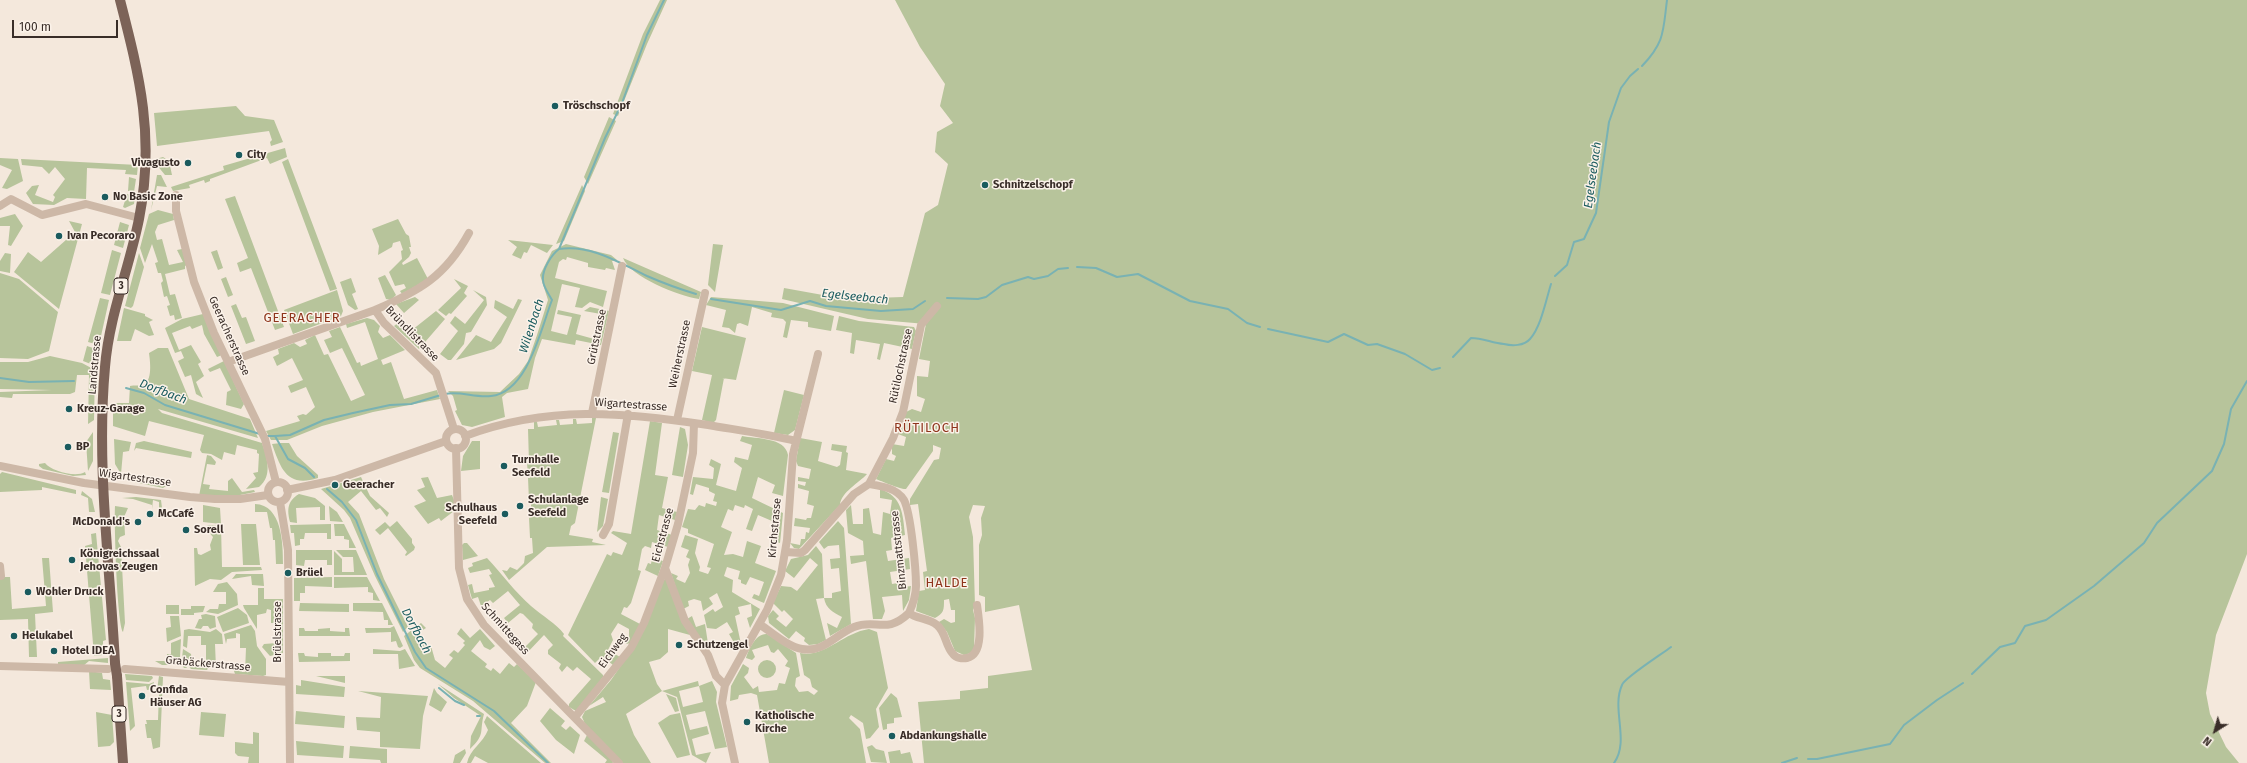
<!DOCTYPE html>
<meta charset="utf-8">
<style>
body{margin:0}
#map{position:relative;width:2247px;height:763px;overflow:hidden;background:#f4e8dc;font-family:"Fira Sans",sans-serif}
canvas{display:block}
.north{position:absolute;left:2195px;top:711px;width:40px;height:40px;-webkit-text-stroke:3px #fbf2e9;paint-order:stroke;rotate:217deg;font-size:11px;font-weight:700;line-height:16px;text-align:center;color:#392d28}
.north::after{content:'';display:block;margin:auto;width:14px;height:18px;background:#392d28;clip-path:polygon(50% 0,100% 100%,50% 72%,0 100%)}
.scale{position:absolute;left:12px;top:20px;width:106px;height:18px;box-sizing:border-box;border:2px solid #392d28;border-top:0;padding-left:5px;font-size:12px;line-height:14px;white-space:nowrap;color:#392d28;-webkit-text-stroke:3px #fbf2e9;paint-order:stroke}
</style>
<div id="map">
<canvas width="2247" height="763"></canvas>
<div class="north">N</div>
<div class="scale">100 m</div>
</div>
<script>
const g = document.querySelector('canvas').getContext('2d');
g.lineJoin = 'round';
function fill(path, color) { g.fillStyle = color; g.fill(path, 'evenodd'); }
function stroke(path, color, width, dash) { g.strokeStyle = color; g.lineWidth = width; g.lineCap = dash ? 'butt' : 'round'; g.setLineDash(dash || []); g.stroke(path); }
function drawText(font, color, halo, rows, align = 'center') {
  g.font = font + ' "Fira Sans",sans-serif'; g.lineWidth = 3; g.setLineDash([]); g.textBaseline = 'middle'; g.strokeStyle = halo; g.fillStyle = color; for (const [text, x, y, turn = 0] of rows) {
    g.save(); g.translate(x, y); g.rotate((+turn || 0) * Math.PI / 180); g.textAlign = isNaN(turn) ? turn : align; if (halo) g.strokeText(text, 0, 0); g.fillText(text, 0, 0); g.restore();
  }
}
fill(new Path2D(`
 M660 0H667L647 44 618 116 613 114 643 34Z
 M895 0H2247V554L2216 635 2206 693 2210 714 2226 747 2239 763H924L918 702 960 699V691L988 688V676L1032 670 1019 605 985 612V597L979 595V545L982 535 981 518 985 506 973 505 969 517 973 537 975 606 973 610 975 618 974 649 971 653 964 655 955 651 947 632 939 622 944 619 951 623 955 622V610H951L949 599 944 600C944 610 944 613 935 618L916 611 919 591 925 590 923 572 927 571 918 504 910 505V499L934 460 939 459 941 448 933 445V451L906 489C902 490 881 481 876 479L886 459 894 461 896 456 892 454V444L904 446 906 437 898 434 906 412 912 409 921 412 925 399 917 396V376L928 377 930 361 919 359 926 324 868 319 782 299 784 288 845 299 903 297 925 213 938 205 948 164 935 152 937 132 953 123 940 106 945 84 920 47Z
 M236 106 245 116 274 120 283 142 271 146 270 142 272 140 269 131 157 146 154 113Z
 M609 117 616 121 588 184 584 177Z
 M285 148 287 157 270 164 267 158 210 179V181L205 183 204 180 189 185 190 188 173 191 171 187 224 170 223 166Z
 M163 157 169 161 172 175H165L156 164V159Z
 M0 158 18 159 23 181 7 189 2 188 12 170 0 165Z
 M21 159 138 165 137 175 125 174 126 170 87 168 86 199 67 198 54 205 33 204 26 193 32 186 39 185 35 195 53 202 55 197 53 195 65 179 55 167 49 174 42 167 22 165Z
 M288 159 337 289 330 291 282 162Z
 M157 175H161L167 187 157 186 151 210Z
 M129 177 136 179 134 192 128 191Z
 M582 185 585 191 564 241 556 244Z
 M127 194 135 196 134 204 125 208 123 207Z
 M235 196 284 327 275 330 251 268 240 272 237 263 248 258 225 199Z
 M158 210 173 214 174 220 158 225 155 232 157 240 162 239 169 265 183 262 177 250 182 249 187 265 185 266V269L165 274 170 295 175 294 182 318 175 320 174 315 170 316 167 306 170 305 167 296 164 297 161 283 163 281 161 273H158L155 263 158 262 152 244 145 263 140 248 149 214Z
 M15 214 23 226 11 246 8 245 10 226H0V218Z
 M398 219 406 234 409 236 411 247H409L411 253 409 257 402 263 403 265 417 258 428 279 402 294 400 291 406 288 404 284 395 286 389 272 402 259 401 251 403 250 400 241 393 243 392 247 378 255 379 246 372 229Z
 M69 221 82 224 59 309 14 272 28 252 41 262 75 232Z
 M120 222 129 225 123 248 114 245Z
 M508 240 553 245 547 253 531 245 527 253 524 252 521 259 512 255 517 247Z
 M566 244 611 255 617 260 612 261 615 270 606 268 605 270 588 267V263L567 257 566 260 563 259 559 262 555 278 607 291 603 307 590 302 582 308 575 307 580 288 562 284 551 331 567 335 572 317 557 314 558 310 581 315 576 334 594 339 601 314 584 311 590 307 609 311 601 345 576 340 575 345 542 339 535 358 528 389 507 393 502 397 505 417 472 427 462 425 455 411 457 410 453 396 448 391 500 392 519 374 528 361 537 335 548 300 540 275 552 251Z
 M713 244 723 245 715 292 708 285Z
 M112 250 121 253 110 295 101 293Z
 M217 250 223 268 218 270 211 252Z
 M5 253 11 254 10 273 0 271V261Z
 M139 253 144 267 133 306 131 308 125 306Z
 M623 258 701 292 699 299C679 296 630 277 623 258Z
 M0 273 19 279 58 312 49 351 28 359 0 358Z
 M385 275 396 295 391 300 386 299 378 278Z
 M226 277 233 295 228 297 221 279Z
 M351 278 356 292 352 294 358 309 355 310 348 305 340 282Z
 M454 279 468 286 464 293 467 296 451 314 449 313 446 316 438 310 461 288Z
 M337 290 343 311 341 316 293 334 284 310Z
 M473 290 486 297 487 305 471 332 466 333 464 344 451 360H448L440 354 458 331 450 323 455 316 465 324 484 300Z
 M415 297 419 300 404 313 396 304Z
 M711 297 783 303 834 316 831 331 808 327V322L791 320 787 338 783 337 786 322 783 319 771 317 772 313 752 307 748 326 740 323 737 324 735 333 729 328 722 327 726 310 706 305Z
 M100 298 109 300 99 345 88 342Z
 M518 299 522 300 501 343 494 349 456 360 476 335 491 342 507 317 494 308 495 300 513 309Z
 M236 304 242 318 246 317 255 341 246 344 231 306Z
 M124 308 145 314V316L153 320 149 322 154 335 149 336 135 329 131 341H117Z
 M436 311 445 319 419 349 394 326 398 323 407 334Z
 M203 314 222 355 217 357 204 334 202 325 192 329 190 326 172 333 179 350 191 345 201 362 198 364 204 376 196 382 203 398 196 394 191 375 185 377 178 361 184 358 181 351 175 353 165 328 182 319Z
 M839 316 859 321 914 327 916 331 912 349 884 343 880 360 877 359 880 344 856 340 854 354 850 353 852 333 836 330Z
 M367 318 374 320 380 326 378 332 383 338 390 335 405 350 381 360 383 365 391 362 404 399 437 390 440 399 373 412 322 426 287 440H271L266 431 300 421 297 416 303 414 306 415 315 407 306 387 291 393 288 386 303 380 292 358 277 366 273 357 279 354 278 349 294 343 300 347 307 344 305 340 315 335 324 355 328 354 351 401 365 395 342 348 330 353 324 340 332 337 329 331 340 327 357 363 360 362 361 366 378 359 365 322 347 328 346 324Z
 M702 327 746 338 736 380 722 378H724L716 420 713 423 702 420 712 375 692 371Z
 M87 346 99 350 96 366 83 361Z
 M158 348H168L189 399 250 419 258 438 158 409 162 413 262 443C267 457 273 476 259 487L246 489 256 478 253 473 258 472 259 454 257 453V450L237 445 235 455 224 452 222 460 211 454 202 453 200 450 204 435 149 421 145 436 113 426V403H129L130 386C134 385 140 386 143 385 153 381 150 361 149 353Z
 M50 356 82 363 95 370 94 420 88 424 89 375H77L75 392 70 394H13L12 398 0 397V392L52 390 0 389V362H28Z
 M224 361 244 404 241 409 226 405 227 392 231 390 220 368 210 372 208 369Z
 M784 390 804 395 795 430 788 435 774 433Z
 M592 418H596L575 523 571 526 569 535 593 539 592 542 606 545 547 547 509 580 502 570 507 571 510 567 517 570 524 563 525 556 533 553 532 538H530L529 518 531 517V501H529L528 478H530V475H528L527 463H529L528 429H534V422H537L538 427 557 425 556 420H559L560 425 573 424V419H576L577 424 592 423Z
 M650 421 662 423 655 475 668 477 662 508 677 512 675 520 659 515 657 530 672 535 668 547 652 542 651 548 645 546 642 549 638 570 641 571 631 603 627 608 624 607 621 614 640 624 631 643 626 644 629 639V629L618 623 611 634 613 640 608 650 620 657 613 665 602 656 595 663 568 635 607 554 611 556 613 552 622 555 627 543 611 533 613 531 631 534Z
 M680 427 685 429 688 445 683 477 672 475Z
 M93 432V461L88 471 86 442Z
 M613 432 619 433 609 493 602 492Z
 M742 436C756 439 785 437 788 455L783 496 772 493 775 485 758 477 752 498 783 513 780 543 770 540 775 528 771 526 772 521 758 515 752 531 746 529 753 509 745 505 744 508 735 505 733 511 728 509 721 527 732 532 724 555 733 554 743 557 747 541 761 546 755 563 776 571 764 603 752 598 754 594 759 596 764 582 750 577 746 585 741 583V580L738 579 740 571 727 567 724 576 733 580 732 592 760 609 750 628 747 618 752 616 751 604 738 607 740 614 735 616 741 644 736 646 729 634 733 632 727 622 716 629 707 628 704 615 713 609 715 612 723 607 717 593 709 598 713 604 703 611 701 601 694 599 688 601 689 606 683 609 671 573 678 576 676 579 685 583 690 573 688 565 690 559 686 557 689 550 681 547 685 535 698 539 695 553 700 567 699 571 708 574 711 568 707 567 714 544 688 533V529L682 527 688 509 695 510 699 505 705 507 706 503 716 506 717 502 713 501 715 494 709 491V488L696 484 693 495 690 494 693 477 713 479 714 468 709 465 711 459 721 464 716 485 736 491 742 468 734 462 735 457 748 460 752 445 740 441Z
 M800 438 822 442 818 461 837 467 840 465 842 452 831 450 832 444 847 446 846 452 848 453 846 470 867 474C859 483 841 492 840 505L799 549 794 548 790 543 800 545 801 539H805L806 532 809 533 810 528 794 526 795 518 806 520 807 518H811L814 506 807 504 809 491 798 488V484L805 486 806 482 798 481V477L809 479 811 469 798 466 796 461Z
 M114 439 131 442 129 451 123 452 121 474 115 464Z
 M144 441 192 452 191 458 136 448 134 451 136 443Z
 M472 441H480V469L461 471 463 456Z
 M281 443H289L297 456 318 475V478C287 488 281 469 272 444Z
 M207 455 211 456 216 462 215 465 207 464 203 484 210 485 209 489 228 491V481L232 478 242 492 254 490 255 492 235 496H199Z
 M45 463C51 471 76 478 85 472L86 475 73 476 43 469 39 466V464Z
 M2 472 76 490V494L42 487V490L0 492V474Z
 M131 474 167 482 166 486 163 488 130 481Z
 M361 477 370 496 389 513 387 517 380 508 376 510 361 491 348 502 359 514 384 579 408 627 403 632 375 576 350 518 344 510 321 489Z
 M428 477 437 498 452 495 455 503 454 511 441 521 439 518 428 524 414 506 426 501 417 490 425 487 421 478Z
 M880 489C902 496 903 514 905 535L891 538 892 550 886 551 888 561 909 558 910 569 890 572 892 584 904 582V587L911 586 909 600 903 611 902 595 882 597 885 611 882 619H873L866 561 851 564 850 556 864 555 863 541 848 533 846 510 851 505 853 524H863V509L869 508 873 533 881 535 883 512 890 514 892 500 880 498Z
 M82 491 92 499 95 512H89L88 498 81 495Z
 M299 494 315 498 325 506V520H320V507L296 508 297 523 290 522C287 510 287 501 299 494Z
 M136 497 161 500 162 508 159 509V502L153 500 152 509V505L133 499 122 498Z
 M601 497 608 499 603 526 597 532Z
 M255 504C282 505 283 543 283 564H276L275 540H273L272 528H270L267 512H255Z
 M203 505 220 508 221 524 203 522Z
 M115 506 128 508 124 517 125 535 120 537 118 541 121 547 125 623 123 632C117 623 114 522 115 506Z
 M329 506 337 512 343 522 330 521Z
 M397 521 412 539V543L415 547 414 550 406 556 405 555 407 552 388 528 380 535 375 530 385 522 390 527Z
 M838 521 844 528 851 624 830 636 827 623 837 628 842 617C833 612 826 609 824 598L816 599 826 640 818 644 809 645 804 641 805 638 796 631 789 639 769 623 768 616 773 610 779 616 776 619 786 627 793 619 784 610 782 612 773 603 781 586 791 587 797 591 818 565 810 558 794 578 785 571 791 559 808 555 816 546 822 554 824 598H832V593L841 591 839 568 831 569 830 559 840 558 839 545 828 546 824 549 819 542Z
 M241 524H256L260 565H243Z
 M331 524V539H327V533H305L304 539H300V545L295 546 294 533H291L290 525Z
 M334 524H344L356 548H349V540L344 539V536H335Z
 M208 525 221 526 222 567H261L262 570 232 572 221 580 210 579 195 586 194 548H197L198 554 201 555 211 550 210 545 213 537 205 528Z
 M96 533 106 640 103 641V655L94 656 85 546 92 544 91 534Z
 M464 543H467L478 556 463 560 462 545Z
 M296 550H332V565H327V560H305L304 566 296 565Z
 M336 550H356L367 575H334V551L342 559V572H354L353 557H343Z
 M42 558H49L53 612 35 614 37 657H29L28 619 0 620V577H10L12 609 46 606Z
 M487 558C502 574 515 592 531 606 542 616 556 623 564 634L563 636 603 675V677L576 711 569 707V704L591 679 577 667 573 671 567 666 562 672 559 668 561 664 548 654V650L553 645 544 635 526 654 522 650 538 634 532 628 533 624 523 614 520 613 508 623 504 618 520 605 508 591 493 603 490 600 481 606 478 597 472 599 468 585 472 584 474 593 489 590V588L495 587 489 575 492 574 489 569 470 573 468 568 473 566 472 563Z
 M652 558 663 561 658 576 645 570 648 563 651 564Z
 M236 574H263L264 586 252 585 251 576 232 579Z
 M332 577V587L305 586V593H300V601H294V578Z
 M334 577H367L380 601 373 600V593L368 592V587L334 588Z
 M666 578 690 635 668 629V652L660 659 649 662 657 684 662 691 698 681 699 686 712 681 717 692 716 702 727 747 715 749 705 711 686 715 690 730 707 726 709 734 692 739 696 755 711 752 706 763 692 755 677 697 662 691 626 714 634 735 651 763H623L585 724 582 717 585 711 606 702 603 697 589 706 611 680 633 648 663 581ZM699 686 703 702 683 707 679 691Z
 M227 582 237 594 238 605 218 614 206 612 210 609H218L219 604H226V592H213L218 584Z
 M258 588H264V599H283V653L270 656 262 647 264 644 277 643V623H271V610L267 609 266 613 257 615V629L244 608 243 605H258Z
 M300 603 349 604V612L299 611Z
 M353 603H382L393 625H388V620H384L383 612 353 611Z
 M166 605H179V614H166Z
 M191 606H205L203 612 194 613V615H181V609H191Z
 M238 608 247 615 249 623 223 632 217 617Z
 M206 614 215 616 216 627 210 629 208 626H203L201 629 195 628 199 619H202L201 615Z
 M170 616H179L181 636 167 642 166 628 171 627Z
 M692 616 696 627 705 624 709 650 687 619Z
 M421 623 426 628 418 633 426 649 431 646 435 660 445 668 453 658 449 655 454 650 458 653 465 645 463 643 465 641 457 634 461 628 470 638 480 629 495 646 490 650 484 647 480 640 471 651 487 664 485 667 491 671 493 668 500 674 509 663 514 667 517 664 536 682 527 706 511 723 551 763H545L473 701 420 668 414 660 404 636Z
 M251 625 255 631 257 646 266 659V675L263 676 235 674 233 668H242V672H245L246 648H240V634L236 633V638L227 639 226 644 224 634Z
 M394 626 403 646 400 648 398 647 396 641 391 642V632L366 633 365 628H390Z
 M299 628H304L305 631H318V629L330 628V631L345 632V628H349L350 636H299Z
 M189 629 210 632 216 629 222 634 223 644H215L216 668 209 667 207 670 191 669 182 658 183 649 191 654 192 664H206V645H201V636H188L187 648 183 646 184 630Z
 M869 629 877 632 888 688 876 709 879 727 870 738 866 739 863 723 851 715 849 718 860 729 866 763H769L757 695 751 693 739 695 738 699 730 701 731 686 743 664 749 668 748 673 744 677 753 689 758 686 759 692 777 690 779 683 785 684 790 668 785 666 788 661 778 649 774 653 771 652 768 645 752 650 755 657 752 660 746 658C749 649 756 633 767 634L796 653 800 676 796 678 795 686 799 692 808 691 814 695 818 691 812 687 810 679 804 675 800 653C825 658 842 633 869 629Z
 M181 639 180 658 187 668H184L182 665H162L155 661H167V654H171V643Z
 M373 649 400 651 405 649 415 666 399 669 398 654H373Z
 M298 653H304L305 656 318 657V653H331V656H344L345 653H350V661L299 662Z
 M108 658V663L89 661 83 666 58 665V662Z
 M758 669a9 9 0 1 1 18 0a9 9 0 1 1-18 0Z
 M89 671 102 673 103 679 110 680 111 690 90 689Z
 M125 674 152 676 153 678 149 682 126 680Z
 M159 676 163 677 160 747 153 749 151 738H147L145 724H147L146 720H158L159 693 157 690Z
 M316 676H345V683Z
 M301 680 345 687 344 697 296 694V685L301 686Z
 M126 682 149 684 154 682 153 689 147 690 146 686 131 688 135 726 130 731Z
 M438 684 484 714C479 732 486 734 470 749L471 736 481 716 454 698Z
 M434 688 437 693 447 702 441 712 429 705Z
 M358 691 428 696 423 716 420 749 380 747V732L357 730 356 717 380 718 381 697Z
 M891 693 897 698 902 717 894 718V723L887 724V729L883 730 879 708Z
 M666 694 676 698 679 711 675 712Z
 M550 708 565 721 561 726 566 730 570 726 580 735 574 754 556 740 540 721Z
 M296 711 345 716 344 728 295 724Z
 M96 712 112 715 114 742 110 746 98 747Z
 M201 712 226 714 224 737 199 735Z
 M680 713 690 755 677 758 658 723 670 715Z
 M487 716 541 763H488L475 756 471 763H467C470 749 483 743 488 730L484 722Z
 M253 732 259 733V763H248L249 757 238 756 235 753V742L253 744Z
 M587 735 612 760 613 763H605L607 760 584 741Z
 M296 741 344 746 343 758 297 755Z
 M872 745 876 749 884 751 887 763 871 762 867 747Z
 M350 746 387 749V763H381L380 760 349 758Z
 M465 749 466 753 460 763H453L455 755Z
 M900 750 901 754 910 752 913 763H890L888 752Z`), '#b7c49b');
stroke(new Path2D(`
 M1642 66C1665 42 1663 31 1667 0
 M559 249C590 244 620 263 647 276 663 283 679 289 696 294
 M1077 267 1096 268 1117 277 1138 274 1190 301 1228 309 1247 323 1260 327
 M1555 276 1567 265 1574 242 1584 239 1596 213 1609 122 1621 88 1630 76 1638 69
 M947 298 978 299 986 297 1002 285 1028 277 1034 279 1048 276 1058 269 1068 268
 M711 299 781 310 810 301 826 306 881 311 913 309 925 301
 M1268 329 1328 342 1344 334 1368 345 1377 344 1405 354 1432 370 1440 368
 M1453 357 1471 338C1483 338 1492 343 1504 344 1512 346 1524 346 1530 339 1541 327 1546 300 1551 284
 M0 378 29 382 74 381
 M126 388 144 393 165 405 260 434
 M445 394C461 391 475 398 491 396 528 392 541 328 552 300 549 294 543 287 543 280 542 270 551 255 559 249L605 138 622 103 647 35 664 0
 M267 436H275L288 459 305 468 314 477
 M275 436 290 435 324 420 353 413 390 405 411 404 441 395
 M327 489 342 502 356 520 377 574 415 652 426 668 494 711 548 763
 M1972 674 2000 647 2015 643 2025 626 2046 620 2094 586 2144 543 2157 523 2212 471 2224 444 2231 409 2247 381
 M439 688 455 701 464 705
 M477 716H480
 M1808 759H1817L1890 744 1904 725 1937 700 1963 683
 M1614 763C1630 741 1611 709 1622 685 1624 678 1662 654 1671 647
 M1782 763 1797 758`), '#79b2b3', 2);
stroke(new Path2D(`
 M176 195V211L194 282 214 333 265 439 276 482
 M0 206 11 199 42 215 86 204 139 218
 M375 310C419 291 445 277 469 233
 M228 362 375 310 384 323 436 373 454 429
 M592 413 622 266
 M677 420 705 293
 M446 439a10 10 0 1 1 20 0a10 10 0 1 1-20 0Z
 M465 436C548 405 623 412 708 425 737 430 767 434 796 441
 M456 448 459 568 467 599 484 625 619 763
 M0 466 84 483 190 497 215 499H240L268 495
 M268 492a10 10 0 1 1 20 0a10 10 0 1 1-20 0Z
 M869 484C881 486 897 488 904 500 911 514 916 569 916 586 916 595 913 604 909 613
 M287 490 335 480 446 441
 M280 502 288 550 290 763
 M603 535 609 524 628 414
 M786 552 801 553 805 550 854 494 869 484 893 438 903 412 921 325 937 306
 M0 566 1 576
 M665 568 685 621 708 655 716 676 725 685
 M759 624C772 632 786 646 802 649 824 653 836 634 854 627 876 618 886 635 909 613 917 619 928 618 937 625 946 632 945 646 953 654 956 658 962 659 967 658 985 654 979 619 977 605
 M0 666 108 669
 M125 669 289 682
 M575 717 631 648 644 623 665 568 678 524 693 453 694 423
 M735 763 722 703 725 685 767 610 781 575 787 540 793 454 818 354`), '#cdb8a7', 8);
stroke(new Path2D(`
 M115 663C110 565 96 466 105 367 109 316 129 269 139 219 155 137 140 78 120 0
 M117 676 123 763`), '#7c6358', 10);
stroke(new Path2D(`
 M115 663 117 676`), '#7c6358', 10);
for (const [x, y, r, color] of [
 [555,106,4,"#1a5b5e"],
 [239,155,4,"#1a5b5e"],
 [188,163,4,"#1a5b5e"],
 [985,185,4,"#1a5b5e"],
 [105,197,4,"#1a5b5e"],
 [59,236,4,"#1a5b5e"],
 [69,409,4,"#1a5b5e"],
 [68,447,4,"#1a5b5e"],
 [504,466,4,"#1a5b5e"],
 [335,485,4,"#1a5b5e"],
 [520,506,4,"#1a5b5e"],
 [150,514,4,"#1a5b5e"],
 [505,514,4,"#1a5b5e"],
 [138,522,4,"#1a5b5e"],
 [186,530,4,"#1a5b5e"],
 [72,560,4,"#1a5b5e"],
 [288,573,4,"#1a5b5e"],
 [28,592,4,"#1a5b5e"],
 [14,636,4,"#1a5b5e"],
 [679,645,4,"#1a5b5e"],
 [54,651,4,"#1a5b5e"],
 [142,696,4,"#1a5b5e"],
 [747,722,4,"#1a5b5e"],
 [892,736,4,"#1a5b5e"]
]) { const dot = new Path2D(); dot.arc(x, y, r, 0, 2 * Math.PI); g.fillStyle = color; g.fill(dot); stroke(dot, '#fbf2e9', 1.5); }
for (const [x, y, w] of [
 [121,286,14],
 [119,714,14]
]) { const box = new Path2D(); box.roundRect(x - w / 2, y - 8, w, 16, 3); g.fillStyle = '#fbf2e9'; g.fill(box); stroke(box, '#392d28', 1); }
drawText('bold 10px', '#392d28', null, [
 ["3",121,286],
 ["3",119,714]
]);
drawText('bold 11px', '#392d28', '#fbf2e9', [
 ["Tröschschopf",563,106],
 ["City",247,155],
 ["Vivagusto",180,163,"right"],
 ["Schnitzelschopf",993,185],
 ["No Basic Zone",113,197],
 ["Ivan Pecoraro",67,236],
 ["Kreuz-Garage",77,409],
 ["BP",76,447],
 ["Turnhalle",512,460],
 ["Seefeld",512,473],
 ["Geeracher",343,485],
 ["Schulanlage",528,500],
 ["Seefeld",528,513],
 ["Schulhaus",497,508,"right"],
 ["Seefeld",497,521,"right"],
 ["McCafé",158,514],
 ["McDonald's",130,522,"right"],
 ["Sorell",194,530],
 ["Königreichssaal",80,554],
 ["Jehovas Zeugen",80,567],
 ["Brüel",296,573],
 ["Wohler Druck",36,592],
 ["Helukabel",22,636],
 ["Schutzengel",687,645],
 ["Hotel IDEA",62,651],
 ["Confida",150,690],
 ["Häuser AG",150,703],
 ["Katholische",755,716],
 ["Kirche",755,729],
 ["Abdankungshalle",900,736]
], 'left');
drawText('11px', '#392d28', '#fbf2e9', [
 ["Bründlistrasse",412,334,46],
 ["Geeracherstrasse",229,336,66],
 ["Grütstrasse",597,337,-78],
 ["Weiherstrasse",680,354,-78],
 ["Landstrasse",95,365,-85],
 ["Rütilochstrasse",901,366,-78],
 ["Wigartestrasse",631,405,4],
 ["Wigartestrasse",135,478,8],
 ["Kirchstrasse",775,528,-85],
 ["Eichstrasse",663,535,-75],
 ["Binzmattstrasse",899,550,-96],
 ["Schmittegass",505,629,48],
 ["Brüelstrasse",278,632,-90],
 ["Eichweg",613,651,-54],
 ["Grabäckerstrasse",208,664,5]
]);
drawText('italic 12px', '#1a5b5e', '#fbf2e9', [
 ["Egelseebach",1593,175,-82],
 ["Egelseebach",855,297,6],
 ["Wilenbach",532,326,-72],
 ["Dorfbach",163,392,21],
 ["Dorfbach",416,631,62]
]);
g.letterSpacing = '1px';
drawText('13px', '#8e341b', '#fbf2e9', [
 ["GEERACHER",302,318],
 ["RÜTILOCH",927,428],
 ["HALDE",947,583]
]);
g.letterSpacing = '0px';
</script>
